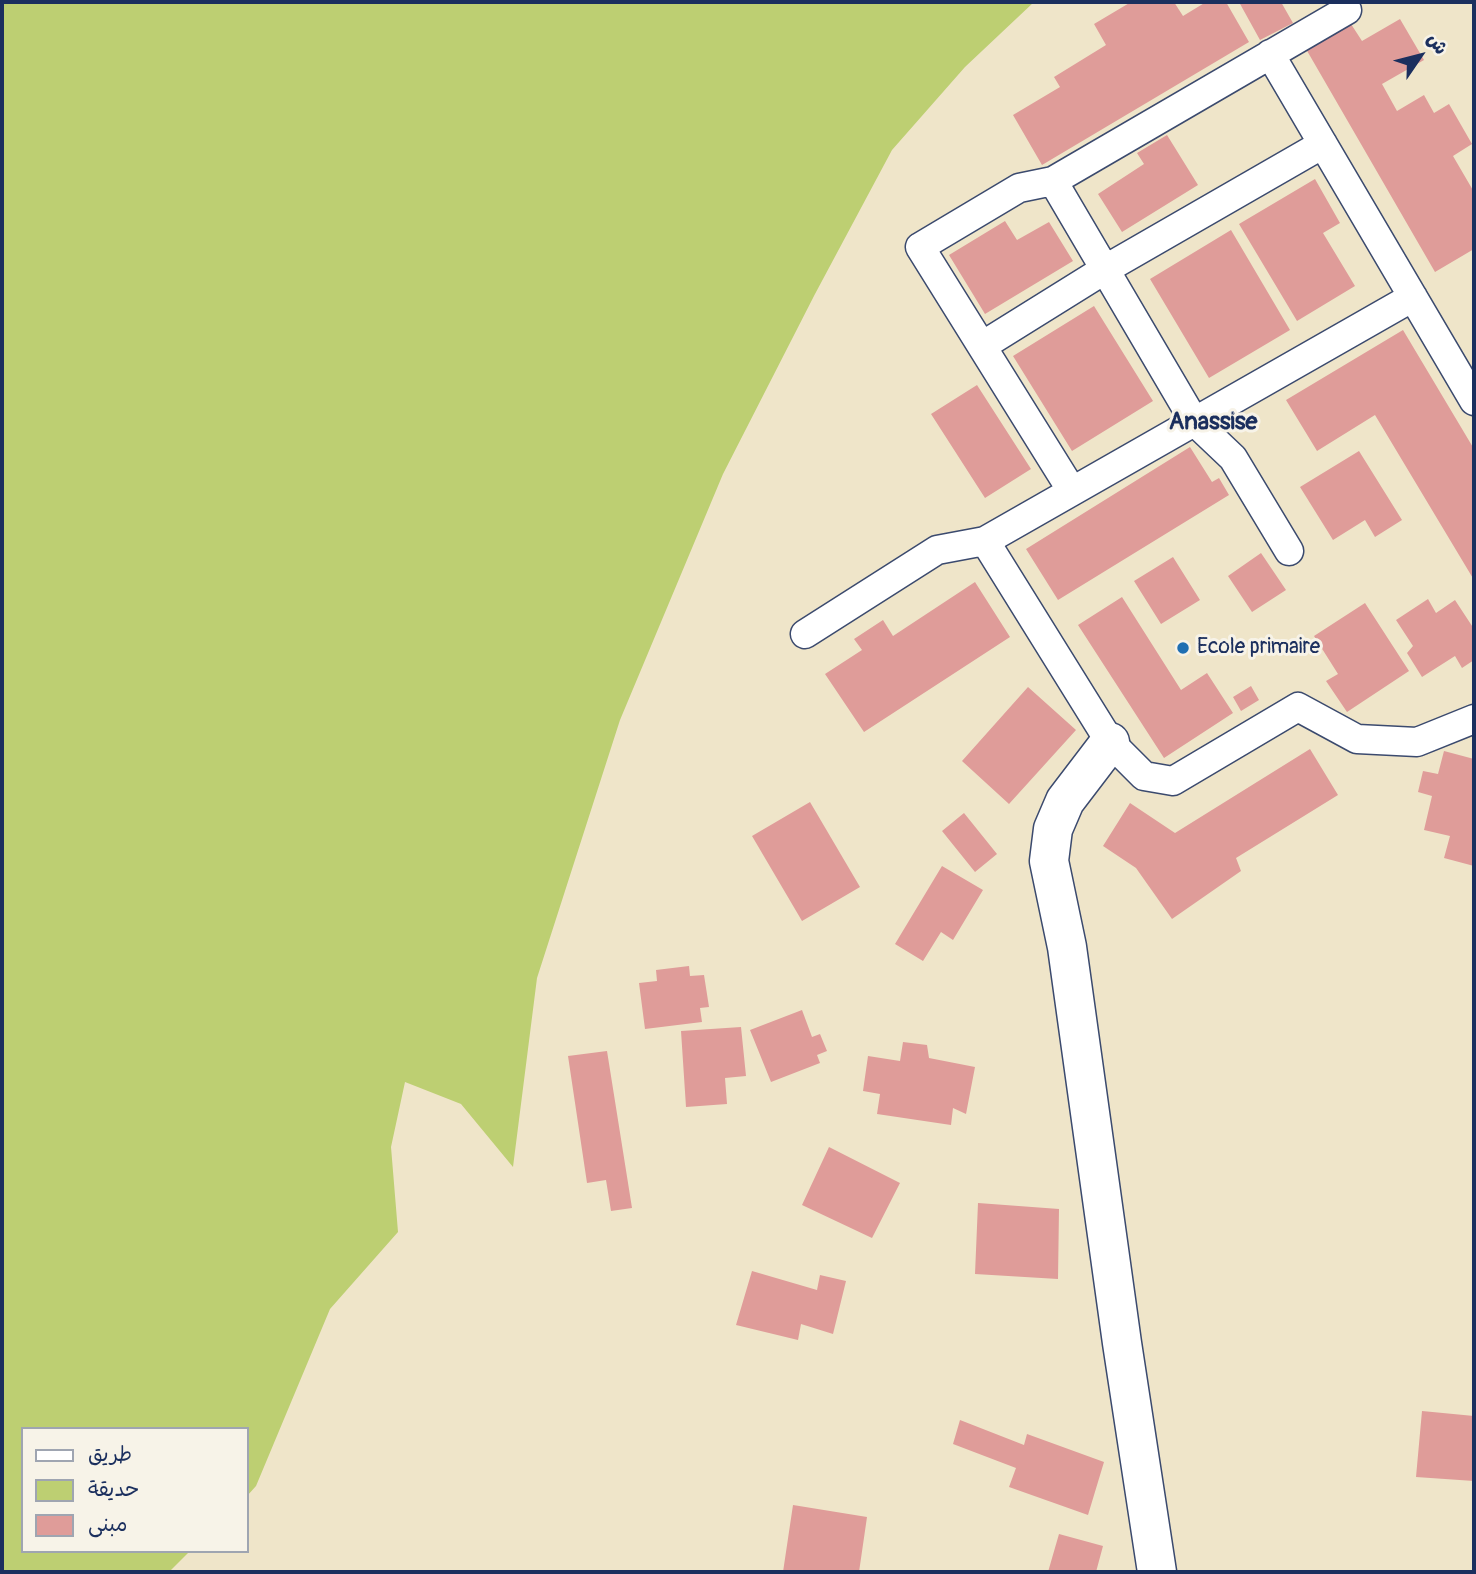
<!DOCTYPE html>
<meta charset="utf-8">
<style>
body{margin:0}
#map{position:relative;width:1476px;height:1574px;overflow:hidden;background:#efe5c9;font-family:Pangolin,"Playpen Sans Arabic",sans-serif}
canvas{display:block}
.frame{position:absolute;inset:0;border:4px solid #1b2f5e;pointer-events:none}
.legend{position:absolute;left:21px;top:1427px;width:228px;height:126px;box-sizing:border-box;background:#f7f3e8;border:2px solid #9fa5b1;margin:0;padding:9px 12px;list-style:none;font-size:21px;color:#1b2f5e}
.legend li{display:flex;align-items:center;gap:14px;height:35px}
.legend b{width:35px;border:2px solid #9fa5b1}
.north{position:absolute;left:1385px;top:21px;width:70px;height:70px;-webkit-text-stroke:5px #f7f3e8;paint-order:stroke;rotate:55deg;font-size:19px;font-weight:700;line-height:28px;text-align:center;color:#1b2f5e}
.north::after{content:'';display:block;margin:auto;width:24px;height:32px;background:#1b2f5e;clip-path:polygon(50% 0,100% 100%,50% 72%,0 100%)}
</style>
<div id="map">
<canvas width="1476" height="1574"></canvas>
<div class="frame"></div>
<ul class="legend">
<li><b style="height:9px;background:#fff"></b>طريق</li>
<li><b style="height:19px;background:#bdcf72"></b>حديقة</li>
<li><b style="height:19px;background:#df9c99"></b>مبنى</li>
</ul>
<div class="north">ش</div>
</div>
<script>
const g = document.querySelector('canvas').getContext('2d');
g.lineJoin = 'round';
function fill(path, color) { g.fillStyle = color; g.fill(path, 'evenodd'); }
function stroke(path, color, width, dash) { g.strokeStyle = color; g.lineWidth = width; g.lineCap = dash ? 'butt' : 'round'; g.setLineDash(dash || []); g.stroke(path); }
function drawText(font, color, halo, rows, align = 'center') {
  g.font = font + ' Pangolin,sans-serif'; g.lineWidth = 6; g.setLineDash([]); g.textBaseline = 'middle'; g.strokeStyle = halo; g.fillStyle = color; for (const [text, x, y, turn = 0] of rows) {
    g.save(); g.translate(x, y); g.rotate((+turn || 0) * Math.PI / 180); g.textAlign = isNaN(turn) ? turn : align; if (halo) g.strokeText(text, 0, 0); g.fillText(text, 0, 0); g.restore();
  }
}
fill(new Path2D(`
 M2 2H1034L965 67 892 150 815 294 723 474 620 720 537 978 513 1167 461 1104 405 1082 391 1147 398 1232 330 1309 256 1486 247 1496V1429H23V1551H190L169 1572H6L2 1568Z`), '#bdcf72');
fill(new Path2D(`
 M1131 2H1174L1183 16 1206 2H1226L1249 42 1042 165 1013 115 1060 87 1054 77 1106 45 1094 24Z
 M1239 2H1281L1293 23 1260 40Z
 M1400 19 1424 60 1382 84 1397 111 1424 95 1434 113 1449 104 1472 144 1453 156 1474 192V249L1435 272 1306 49 1351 24 1362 41Z
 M1167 135 1198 185 1122 232 1098 194 1144 164 1137 153Z
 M1315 179 1340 223 1323 233 1355 286 1297 321 1239 224Z
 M1005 221 1017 240 1049 222 1073 261 985 314 949 255Z
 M1231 230 1290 330 1209 378 1150 279Z
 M1094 306 1153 401 1072 451 1013 356Z
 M1403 330 1474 449V580L1375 415 1317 451 1286 400Z
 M977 385 1031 469 985 498 931 414Z
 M1190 447 1212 482 1219 478 1229 495 1058 600 1026 549Z
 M1359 451 1402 520 1375 537 1365 520 1333 540 1300 487Z
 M1261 553 1286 590 1252 612 1228 576Z
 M1173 557 1200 600 1161 624 1134 581Z
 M975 582 1010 637 864 732 825 674 862 650 854 639 883 620 893 636Z
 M1122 597 1181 690 1207 673 1233 713 1164 758 1078 625Z
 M1428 599 1436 613 1455 600 1474 629V660L1462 668 1455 656 1422 677 1407 653 1413 646 1396 620Z
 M1365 603 1409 671 1347 712 1326 681 1338 674 1314 636Z
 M1251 686 1259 700 1241 711 1233 697Z
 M1028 687 1076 730 1009 804 962 761Z
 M1310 749 1338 795 1236 858 1241 871 1172 919 1136 868 1103 846 1130 803 1175 833Z
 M1444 751 1474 759V866L1444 858 1450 836 1424 830 1432 796 1418 792 1423 771 1438 774Z
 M810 802 860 887 802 921 752 836Z
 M964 813 997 854 975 872 942 831Z
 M942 866 983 890 953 940 941 932 923 961 895 944Z
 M689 966 690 976 704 975 709 1007 700 1008 702 1022 645 1029 639 983 657 981 656 970Z
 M802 1010 812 1037 820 1034 827 1051 817 1055 820 1063 771 1082 750 1030Z
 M741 1027 746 1076 725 1078 727 1104 686 1107 681 1031Z
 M903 1042 927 1045 929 1058 975 1067 966 1114 953 1108 951 1125 877 1114 880 1094 863 1091 868 1056 900 1061Z
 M607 1051 632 1208 611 1211 606 1180 587 1183 568 1056Z
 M829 1147 900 1183 872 1238 802 1205Z
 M978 1203 1059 1209 1058 1279 975 1274Z
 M752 1271 817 1290 820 1275 846 1281 833 1334 801 1324 798 1340 736 1325Z
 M1422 1411 1474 1416V1481L1416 1477Z
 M960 1420 1024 1445 1027 1434 1104 1462 1088 1515 1009 1487 1016 1468 953 1444Z
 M793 1505 867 1517 859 1572H783Z
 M1059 1534 1103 1546 1096 1572H1048Z`), '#df9c99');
const street = new Path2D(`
 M1270 54 1474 401
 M1053 181 1194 421 1233 458 1289 551
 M982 346 1104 270 1323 144
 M1072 491 920 247 1019 188 1053 181 1347 10
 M985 541 1110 742 1144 776 1173 781 1298 707 1357 739 1417 742 1474 719
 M805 634 937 550 985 541 1413 297`);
const secondary = new Path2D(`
 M1110 742 1065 801 1053 829 1049 861 1067 947 1122 1343 1157 1572`);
stroke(street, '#3b4a6e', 31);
stroke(secondary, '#3b4a6e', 41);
stroke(street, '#fff', 28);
stroke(secondary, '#fff', 38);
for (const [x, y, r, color] of [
 [1183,648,7,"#1f6fb2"]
]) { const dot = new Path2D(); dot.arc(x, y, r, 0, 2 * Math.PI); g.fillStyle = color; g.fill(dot); stroke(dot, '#f7f3e8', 2.5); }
drawText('21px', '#1b2f5e', '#f7f3e8', [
 ["Ecole primaire",1197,648]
], 'left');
drawText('bold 24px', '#1b2f5e', '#f7f3e8', [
 ["Anassise",1213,423]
]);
</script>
